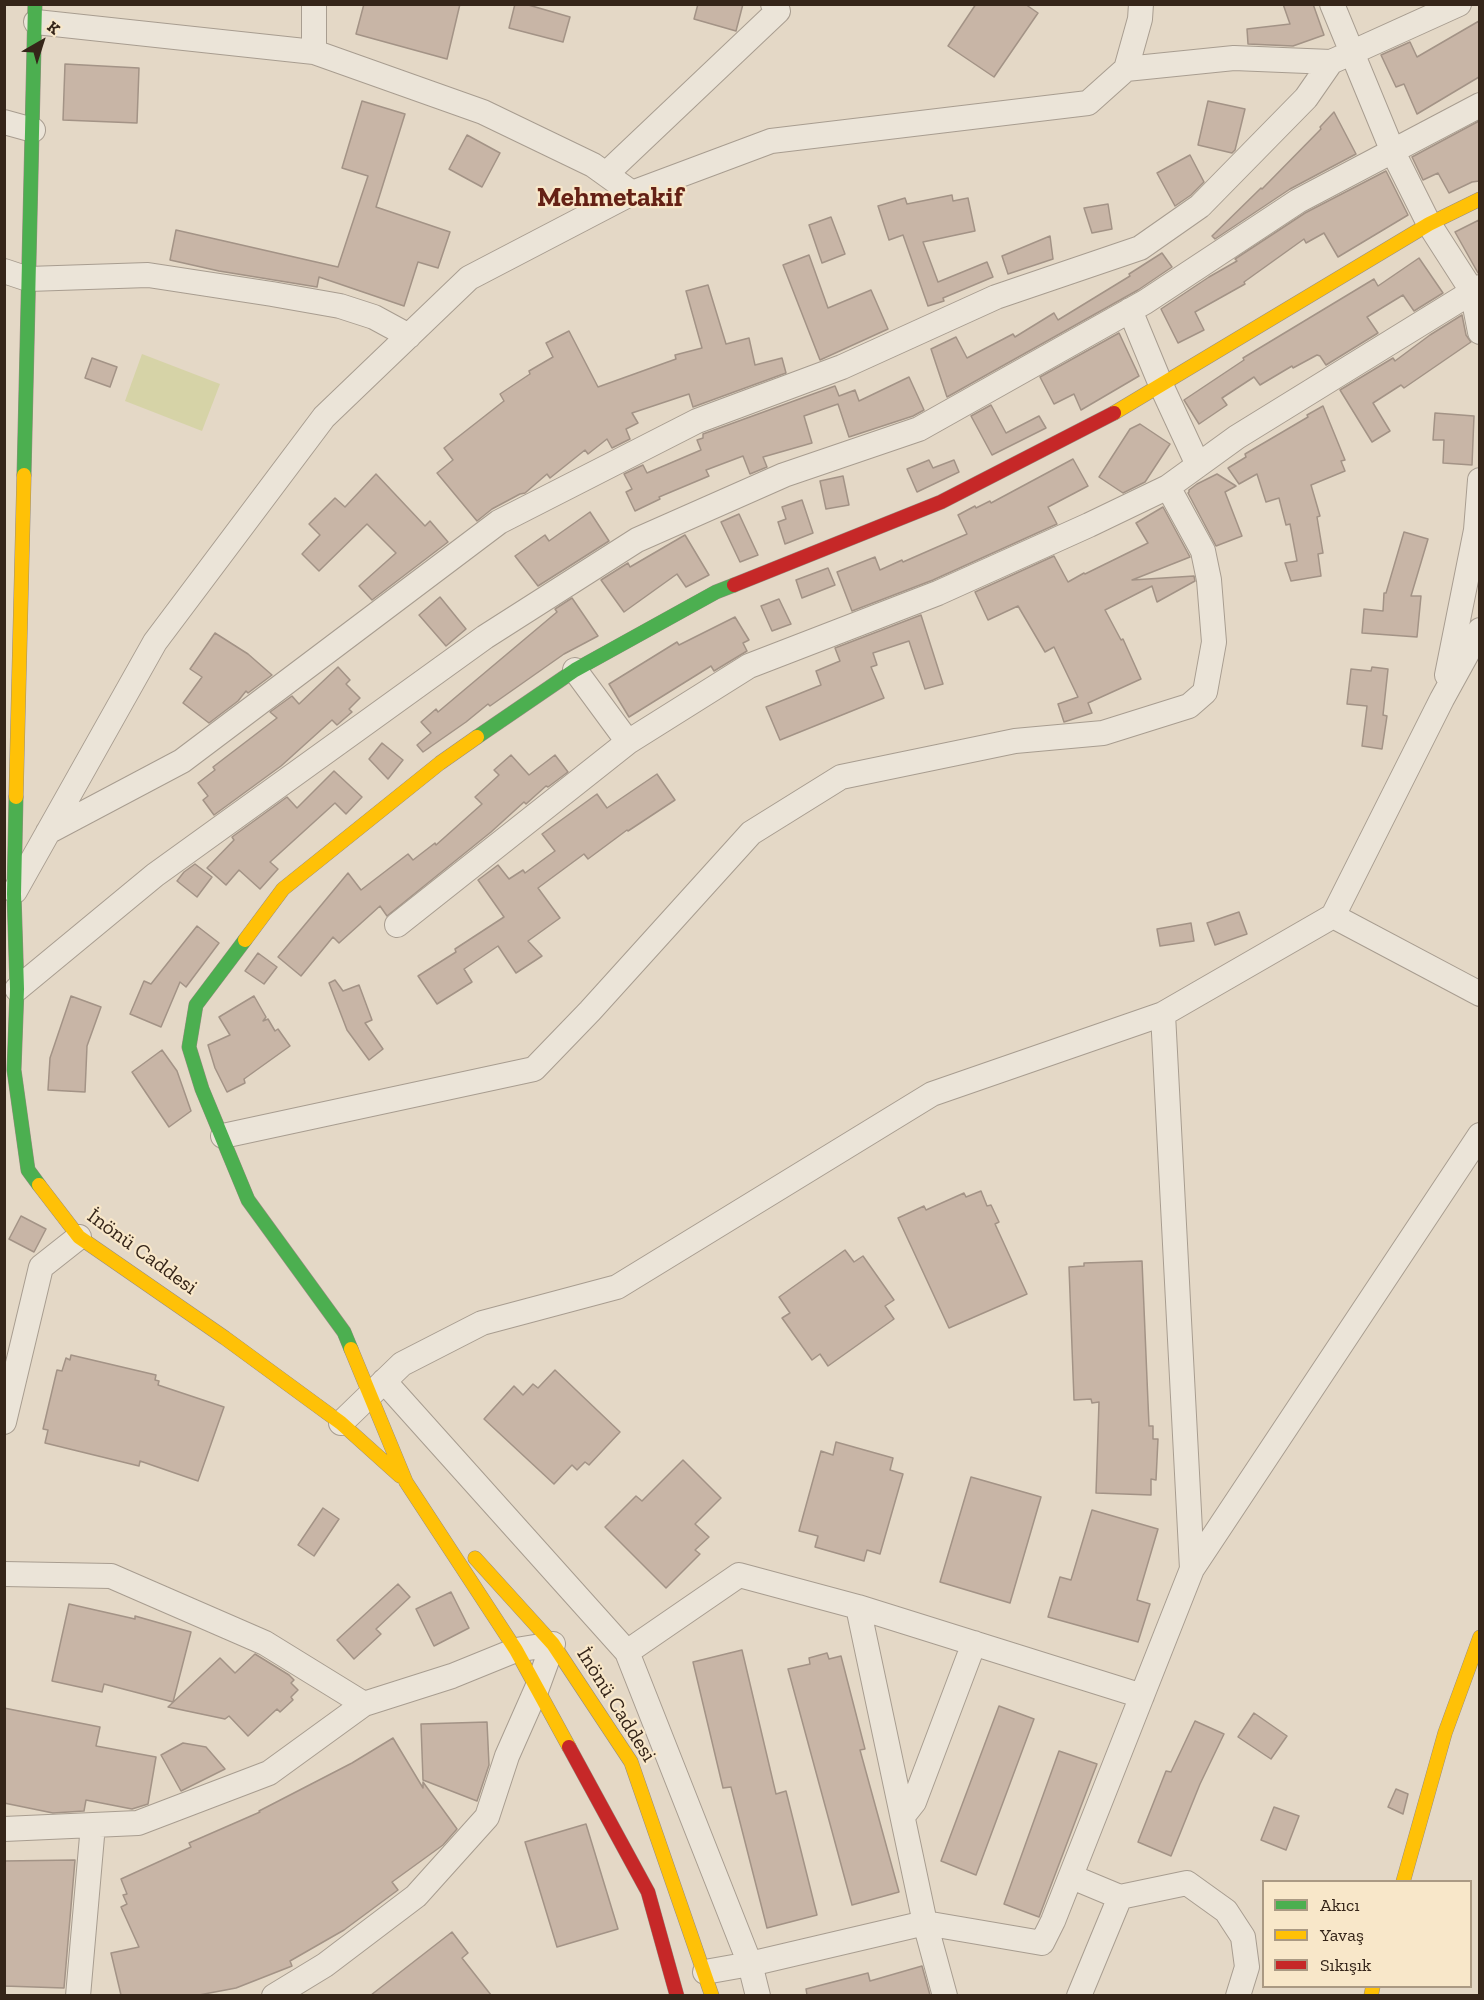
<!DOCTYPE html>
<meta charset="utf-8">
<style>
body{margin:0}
#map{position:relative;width:1484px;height:2000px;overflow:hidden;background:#e4d8c6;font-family:"Zilla Slab",serif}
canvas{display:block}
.frame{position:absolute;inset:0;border:6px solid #352519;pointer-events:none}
.legend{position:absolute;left:1262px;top:1880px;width:210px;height:108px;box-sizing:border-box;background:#f8e7c9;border:2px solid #aa9983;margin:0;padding:8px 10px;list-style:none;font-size:18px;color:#352519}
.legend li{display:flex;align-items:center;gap:12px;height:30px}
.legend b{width:30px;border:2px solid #aa9983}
.north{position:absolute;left:12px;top:12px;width:60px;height:60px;-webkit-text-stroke:4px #f8e7c9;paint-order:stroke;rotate:39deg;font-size:16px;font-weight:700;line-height:24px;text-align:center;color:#352519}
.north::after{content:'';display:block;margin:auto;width:21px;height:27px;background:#352519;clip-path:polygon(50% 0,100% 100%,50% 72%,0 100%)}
</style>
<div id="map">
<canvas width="1484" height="2000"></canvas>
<div class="frame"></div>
<ul class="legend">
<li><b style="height:8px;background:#4caf50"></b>Akıcı</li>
<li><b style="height:8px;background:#ffc107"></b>Yavaş</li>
<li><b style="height:8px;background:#c62828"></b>Sıkışık</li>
</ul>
<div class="north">K</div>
</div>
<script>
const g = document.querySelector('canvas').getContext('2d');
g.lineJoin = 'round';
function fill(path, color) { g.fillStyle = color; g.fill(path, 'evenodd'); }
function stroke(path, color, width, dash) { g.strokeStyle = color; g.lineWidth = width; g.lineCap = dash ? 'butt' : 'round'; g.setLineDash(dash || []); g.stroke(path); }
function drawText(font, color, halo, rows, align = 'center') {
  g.font = font + ' "Zilla Slab",serif'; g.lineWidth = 4.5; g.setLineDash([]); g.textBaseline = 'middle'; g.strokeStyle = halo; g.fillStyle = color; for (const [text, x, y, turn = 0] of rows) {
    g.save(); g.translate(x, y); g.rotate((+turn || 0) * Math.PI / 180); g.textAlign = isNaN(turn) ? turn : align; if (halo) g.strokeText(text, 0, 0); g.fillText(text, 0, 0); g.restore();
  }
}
fill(new Path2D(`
 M142 354 220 384 202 431 125 401Z`), '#d6d3a7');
const building = new Path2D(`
 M364 4H460L447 59 356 34Z
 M515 4H525L570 17 563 42 509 28Z
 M698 4H743L736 31 694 19Z
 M976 4H1025L1038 13 994 77 948 46Z
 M1283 4H1313L1324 35 1293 46 1248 44 1247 29 1290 24Z
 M1479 21V77L1417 114 1404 84 1396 87 1381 55 1410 42 1417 57Z
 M65 64 139 68 137 123 63 120Z
 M362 101 405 114 376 207 450 232 438 268 418 262 404 306 319 277 317 287 219 271 170 260 176 230 338 267 368 176 342 168Z
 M1208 101 1245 109 1235 150 1232 153 1198 145Z
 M1334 112 1356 154 1290 189 1215 239 1212 236 1261 188 1262 189 1321 129 1320 127Z
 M1479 121V181L1472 182 1449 193 1438 173 1423 180 1412 157Z
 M467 135 500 153 482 187 449 169Z
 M1190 155 1204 182 1191 195 1175 206 1157 173Z
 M1386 171 1408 215 1338 257 1324 233 1306 243 1304 239 1244 282 1245 284 1195 312 1204 330 1178 343 1161 309 1209 277 1237 261 1235 259 1305 213Z
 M952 195 953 201 968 198 975 231 923 242 938 282 987 262 993 277 943 298 944 301 928 306 903 235 889 240 878 206 905 198 907 204Z
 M1108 204 1112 229 1092 233 1084 208Z
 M831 217 845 254 822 263 809 225Z
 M1479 220V273H1478L1455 232Z
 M1050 236 1053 259 1008 274 1002 256Z
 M1162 253 1172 267 1138 290 947 397 931 349 956 337 967 358 1013 334 1015 337 1054 313 1058 320 1130 276 1129 274Z
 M809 255 828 308 871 290 888 329 820 360 783 265Z
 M1419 258 1443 293 1414 311 1403 295 1367 317 1378 333 1326 365 1320 356 1317 355 1293 368 1292 366 1260 385 1254 377 1222 398 1227 405 1199 424 1184 400 1244 360 1243 358 1374 279 1378 286Z
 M708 285 726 344 749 338 755 365 782 358 786 373 693 407 689 394 632 413 638 423 626 429 630 439 612 448 607 439 588 454 585 450 550 478 547 474 525 493 520 494 492 509 477 521 437 473 453 460 444 448 504 401 500 394 530 374 529 371 553 357 546 343 569 331 598 387 676 359 675 355 702 348 686 291Z
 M1462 315 1466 335 1471 342 1404 388 1401 385 1373 403 1390 431 1372 442 1340 390 1393 358 1395 361 1430 335Z
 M1119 333 1139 376 1081 410 1074 394 1054 404 1040 377Z
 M92 358 117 367 110 387 85 378Z
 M909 377 924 410 913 416 849 437 838 404 804 416 812 443 763 457 767 467 750 474 743 456 706 470 709 476 659 497 660 499 635 511 626 492 632 489 624 474 643 465 647 473 701 450 697 440 703 438V434L835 386 839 396 855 390 859 401Z
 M991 405 1006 433 1039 416 1046 428 992 455 971 416Z
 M1323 406 1345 460 1341 461 1345 471 1311 485 1320 516 1317 517 1323 553 1318 554 1321 576 1291 581 1285 563 1297 561 1290 524 1286 525 1279 498 1266 502 1257 474 1239 484 1228 468 1246 457 1245 454 1308 417 1307 415Z
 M1435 413 1474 416 1472 465 1443 463 1444 440H1433Z
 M1140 424 1170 444 1145 482 1123 493 1099 477 1130 429Z
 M1073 459 1088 486 1048 507 1057 524 933 580 852 611 837 572 875 557 880 570 902 560 903 562 967 534 958 515 975 506 976 508 990 501 991 503Z
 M929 460 933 468 954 460 959 472 917 492 907 469Z
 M376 474 425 526 430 521 448 542 372 600 359 586 396 553 367 524 319 571 302 554 320 535 309 524 335 498 345 507Z
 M1217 474 1236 486 1225 492 1242 536 1216 546 1188 493 1189 492V490L1197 484Z
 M843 476 849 505 826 509 820 481Z
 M802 500 813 533 785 544 778 522 786 519 782 507Z
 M1163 507 1190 557 1132 580 1194 576 1195 581 1157 602 1152 586 1105 610 1121 640 1123 639 1141 679 1088 703 1092 713 1064 722 1058 704 1078 697 1054 647 1045 652 1018 606 988 620 975 592 1054 556 1068 582 1084 573 1085 574 1148 543 1136 523Z
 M590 512 609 541 538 586 515 556 545 535 549 541Z
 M739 514 758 555 740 562 721 522Z
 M1404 532 1428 539 1411 596H1421L1417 637 1362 633 1364 609 1383 611 1384 593H1386Z
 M685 535 709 575 686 587 677 574 624 612 601 580 628 563 630 567Z
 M828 568 835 585 802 598 796 580Z
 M440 597 466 629 446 646 419 615Z
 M572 598 598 636 564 654 490 706 488 704 466 722 423 752 417 745 431 733 421 722 436 709 438 712 557 612 555 609Z
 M779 599 791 624 772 631 761 606Z
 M921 615 943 684 925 689 909 641 873 653 877 665 871 667 884 698 780 740 766 707 821 685 816 671 840 661 835 648Z
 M735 617 749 640 743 643 747 651 714 671 711 666 629 717 609 684 677 642 679 645Z
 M215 633 248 654 272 675 248 693 246 691 238 701 209 723 183 703 202 677 190 669Z
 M338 667 350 680 346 684 360 698 349 709 352 712 337 725 332 720 281 766 214 815 203 800 208 796 198 783 215 770 213 767 277 718 270 712 292 696 299 704Z
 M1372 667 1388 669 1383 715 1387 716 1382 749 1362 746 1367 706 1347 704 1351 669 1371 671Z
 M382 743 403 760 388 779 369 759Z
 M511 755 529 775 555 755 568 772 548 787 546 786 526 804 524 802 491 832 387 916 380 906 339 943 333 937 301 976 278 957 348 873 361 890 408 854 413 860 435 843 436 845 482 804 475 797 499 775 494 770Z
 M334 771 362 797 346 814 335 803 270 862 278 869 260 889 239 870 226 885 207 868 234 840 232 837 287 797 297 808Z
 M657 774 675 800 628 831 627 830 588 859 584 854 538 888 560 918 528 941 542 956 516 973 498 946 464 969 472 982 437 1004 418 976 456 952 455 949 504 917 478 880 498 865 509 879 523 870 525 873 555 851 542 834 597 794 607 808Z
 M195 864 212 877 197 897 177 881 184 872Z
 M1239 912 1247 934 1215 945 1207 923Z
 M1191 923 1194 941 1160 946 1157 929Z
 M197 926 219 943 186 987 180 982 161 1027 130 1014 144 981 151 984Z
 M258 953 277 967 264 984 245 971Z
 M335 980 343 991 359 985 372 1020 365 1023 383 1049 369 1060 347 1030 329 983Z
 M71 996 101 1007 87 1046 85 1092 48 1090 50 1058Z
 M254 996 266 1017 263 1021 268 1019 275 1031 278 1029 290 1046 244 1079 245 1083 227 1092 215 1068 208 1045 230 1035 219 1017Z
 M162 1050 177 1071 191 1111 169 1127 132 1072Z
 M981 1191 987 1206 991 1205 999 1222 995 1224 1027 1294 949 1328 898 1218 924 1206 926 1210 964 1193 966 1197Z
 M21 1216 46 1229 34 1252 9 1239Z
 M845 1250 854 1262 863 1256 894 1300 885 1306 894 1319 828 1366 820 1354 812 1360 782 1318 790 1313 779 1297Z
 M1142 1261 1149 1426H1153V1439H1158L1156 1480 1151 1479V1495L1096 1493 1099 1402 1092 1403 1091 1399 1074 1400 1069 1267 1084 1266V1263Z
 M71 1355 156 1375 155 1380 159 1381 158 1385 224 1407 198 1481 140 1461 139 1466 45 1443 48 1430 43 1429 57 1370 62 1371 66 1358 70 1360Z
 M555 1370 620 1432 589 1465 585 1462 577 1470 572 1465 554 1484 484 1419 514 1386 523 1395 533 1384 538 1388Z
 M836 1442 893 1458 890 1470 903 1474 880 1554 867 1550 864 1561 815 1547 818 1536 799 1531 821 1451 833 1455Z
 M683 1460 721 1498 695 1524 709 1537 695 1550 700 1554 666 1588 605 1527 636 1496 642 1501Z
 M971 1477 1041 1497 1010 1603 940 1582Z
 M323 1508 339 1519 314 1556 298 1545Z
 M1092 1510 1158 1529 1137 1600 1150 1604 1138 1642 1048 1617 1060 1577 1071 1580Z
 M398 1584 410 1597 376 1629 381 1634 354 1659 337 1640Z
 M451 1592 469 1628 434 1646 416 1609Z
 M69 1604 135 1619V1616L191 1632 173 1702 104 1684 102 1692 52 1681Z
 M742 1650 776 1794 786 1791 817 1915 767 1928 731 1787 723 1788 693 1662Z
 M827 1653 829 1659 841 1656 865 1749 860 1750 899 1892 852 1905 788 1669 810 1664 809 1658Z
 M255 1654 289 1675 294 1680 291 1683 298 1690 291 1697 293 1700 280 1712 277 1709 248 1736 229 1716 225 1719 168 1707 220 1658 235 1673Z
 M999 1706 1034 1719 976 1875 941 1861Z
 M4 1708 100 1727 96 1746 156 1757 148 1804 132 1809 86 1800 84 1811 53 1813 4 1803Z
 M1254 1713 1287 1736 1271 1759 1238 1737Z
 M1195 1721 1224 1734 1200 1784 1171 1856 1138 1842 1166 1771 1171 1772Z
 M487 1722 489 1765 477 1801 423 1780 421 1724Z
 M393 1738 423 1788V1782L457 1829 443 1845 392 1882 398 1890 344 1930 290 1961 292 1966 236 1988 199 1995H121L111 1953 139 1947 121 1907 127 1904 123 1895 127 1894 121 1879 191 1847 189 1843 260 1812 259 1811 352 1763Z
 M183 1743 206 1747 225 1769 181 1791 161 1755Z
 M1059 1751 1097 1764 1039 1917 1004 1904Z
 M1396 1789 1408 1794 1403 1814 1388 1807Z
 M1274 1807 1299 1816 1286 1850 1261 1840Z
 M586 1824 618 1929 557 1947 525 1842Z
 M75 1860 64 1988 4 1986V1861Z
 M452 1932 468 1953 462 1958 491 1995H371Z
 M922 1966 930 1995H807L806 1989 868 1973 870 1981Z`);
fill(building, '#c8b5a6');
stroke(building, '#a39386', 1.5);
const street = new Path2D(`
 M1332 4 1393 152 1429 224 1472 291 1480 332
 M36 22 314 52 483 112 593 165 632 193
 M314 52V4
 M1126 69 1234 58 1331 62
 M4 122 33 130
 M606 174 778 11 773 4
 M4 271 28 279 148 275 272 294 340 306 374 317 409 336
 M1130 310 1161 385 1198 465
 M575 670 628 742
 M1447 675 1476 530 1480 480
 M48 832 182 761 499 522 697 421 842 367 996 297 1140 248 1200 206 1306 98 1331 62 1459 4
 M15 891 155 642 324 417 469 278 632 193 771 141 1088 103 1126 69 1140 19 1141 4
 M1333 916 1480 994
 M397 925 628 742 749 666 938 593 1089 525 1168 487 1237 437 1480 287
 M17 989 155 875 485 637 637 540 784 475 919 429 1145 302 1298 201 1480 105
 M223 1136 534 1069 590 1011 751 833 841 777 1015 741 1103 733 1189 706 1205 692 1214 642 1209 580 1203 551 1168 487
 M384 1381 627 1652 750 1964 758 1996
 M4 1422 41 1267 79 1237
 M341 1423 402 1364 482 1323 617 1287 932 1094 1163 1014 1333 916 1442 699 1480 630
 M1192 1569 1480 1135
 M4 1574 111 1576 265 1643 364 1704
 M858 1607 925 1923 945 1996
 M627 1652 739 1575 858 1607 1142 1696
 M903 1816 914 1802 974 1643
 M4 1829 138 1823 269 1773 364 1704 452 1676 516 1650 553 1644 537 1688 507 1756 487 1817 416 1896 325 1965 274 1996
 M1072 1877 1120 1897
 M705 1972 750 1964 925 1923 1042 1943 1053 1921 1192 1569 1163 1014
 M78 1996 93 1825
 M1079 1996 1120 1897 1187 1883 1226 1911 1243 1937 1247 1967 1238 1996`);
const fast = new Path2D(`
 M24 475 35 4
 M477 737 575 670 716 592 734 585
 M16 797 14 894 17 989 14 1070 28 1170 39 1185
 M245 940 196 1005 189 1047 202 1089 248 1200 344 1332 351 1349`);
const slow = new Path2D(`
 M1114 413 1429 224 1480 199
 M16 797 24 475
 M245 940 283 889 440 763 477 737
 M39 1185 79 1237 225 1338 341 1423 400 1476
 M351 1349 406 1482 516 1650 569 1747
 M475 1558 553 1644 631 1762 712 1996
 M1403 1882 1445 1733 1480 1637
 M1371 1996 1373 1986`);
const jam = new Path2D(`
 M734 585 941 502 1114 413
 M569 1747 648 1892 677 1996`);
stroke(street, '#a89d90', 26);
stroke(fast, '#978c80', 15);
stroke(slow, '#978c80', 15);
stroke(jam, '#978c80', 15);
stroke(street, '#ebe4d8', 24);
stroke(fast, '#4caf50', 14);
stroke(slow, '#ffc107', 14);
stroke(jam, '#c62828', 14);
drawText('21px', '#352519', '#f8e7c9', [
 ["İnönü Caddesi",142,1252,36],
 ["İnönü Caddesi",616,1705,58]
]);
drawText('bold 27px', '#652115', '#f8e7c9', [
 ["Mehmetakif",610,198]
]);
</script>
